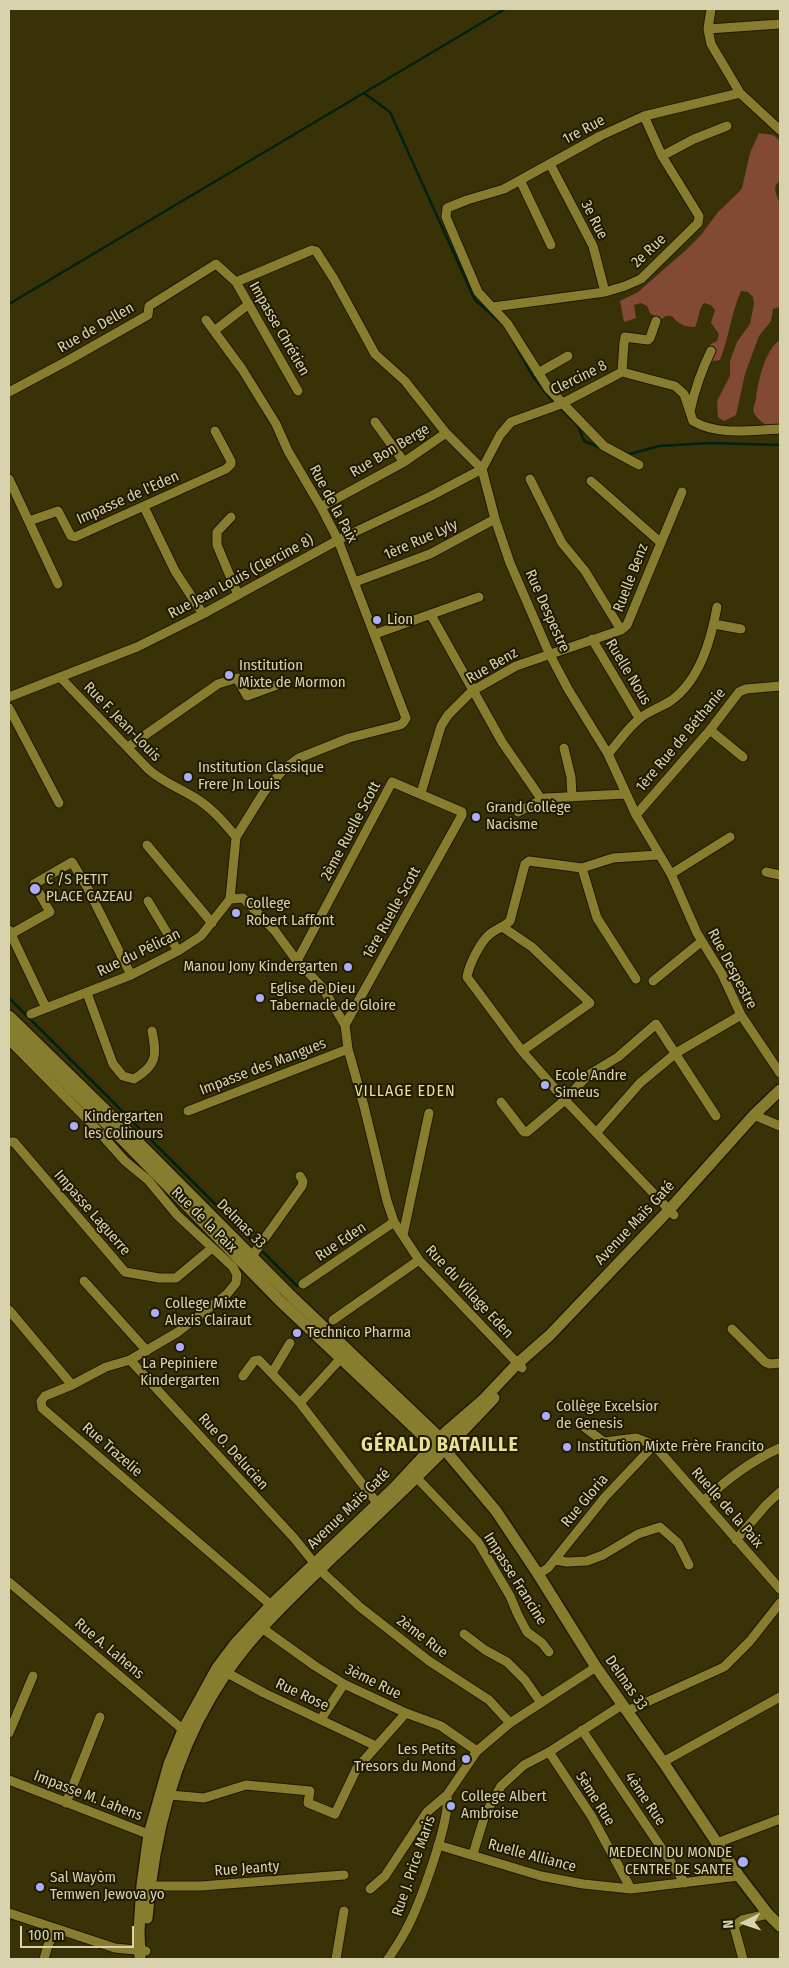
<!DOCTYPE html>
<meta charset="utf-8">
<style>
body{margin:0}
#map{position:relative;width:789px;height:1968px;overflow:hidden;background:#393207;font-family:"Fira Sans Condensed",sans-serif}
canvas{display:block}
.frame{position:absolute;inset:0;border:10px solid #d8d3ae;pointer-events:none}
.north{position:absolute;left:719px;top:1898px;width:50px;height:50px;-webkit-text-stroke:4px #1f1a00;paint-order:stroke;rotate:266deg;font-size:14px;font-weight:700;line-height:20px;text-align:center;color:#d8d3ae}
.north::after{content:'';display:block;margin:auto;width:18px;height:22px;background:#d8d3ae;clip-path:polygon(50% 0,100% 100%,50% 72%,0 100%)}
.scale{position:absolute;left:20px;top:1926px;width:114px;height:22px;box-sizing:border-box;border:2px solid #d8d3ae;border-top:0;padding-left:6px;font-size:15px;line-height:18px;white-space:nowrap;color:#d8d3ae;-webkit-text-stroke:4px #1f1a00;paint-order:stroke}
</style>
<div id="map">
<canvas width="789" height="1968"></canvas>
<div class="frame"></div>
<div class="north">N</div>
<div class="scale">100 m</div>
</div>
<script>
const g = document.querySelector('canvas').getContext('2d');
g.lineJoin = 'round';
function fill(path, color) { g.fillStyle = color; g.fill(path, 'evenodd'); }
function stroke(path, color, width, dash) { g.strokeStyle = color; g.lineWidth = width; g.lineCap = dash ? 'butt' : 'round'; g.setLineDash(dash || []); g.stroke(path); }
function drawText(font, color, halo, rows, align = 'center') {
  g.font = font + ' "Fira Sans Condensed",sans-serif'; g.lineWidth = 4; g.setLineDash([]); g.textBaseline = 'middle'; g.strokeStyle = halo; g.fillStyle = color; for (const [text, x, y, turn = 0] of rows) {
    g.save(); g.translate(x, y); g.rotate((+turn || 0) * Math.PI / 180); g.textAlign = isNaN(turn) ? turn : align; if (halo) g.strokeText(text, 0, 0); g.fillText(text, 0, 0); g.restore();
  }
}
fill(new Path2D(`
 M759 133 773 135 780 141V180C771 189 777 194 780 204V307L773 309 771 321 759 336 745 374 736 415 724 421 718 417 717 401 730 376V361L737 342 750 324 754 304 753 297 748 292 741 291C731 313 729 338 720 360L707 362 703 356 711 344 717 341 719 334 711 323 715 310 711 305 704 303C698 310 699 319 695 327 685 327 678 324 672 316H666L660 320 650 313 647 306 641 303 634 305 636 318 624 322 620 301 638 292 686 250 701 235 718 212 738 193 742 188 750 153Z
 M780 340V425L768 427C764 423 757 419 754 413 752 407 756 403 756 398 758 381 765 350 780 340Z`), '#824934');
stroke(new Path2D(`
 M364 93 390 112 475 300 500 322
 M9 304 505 9
 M513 341 532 375 549 397 578 426 584 441 601 448
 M625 453 630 454 659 446 709 443 780 445
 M9 998 297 1286`), '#002212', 2.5);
const street = new Path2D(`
 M711 9 708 29 711 44 740 93 780 130
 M708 29 780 24
 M662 156 694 139 727 126
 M550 164 593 246 605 292
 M520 180 551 245
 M236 282 312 250 316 251 334 279 375 354 405 381 446 433 482 469 495 519 510 563 549 653 568 689 608 754 636 815 671 874 697 933 722 974 741 1015 780 1073
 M493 307 605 292 625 286 641 279 698 223 699 216 662 156 644 116
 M214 331 249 304
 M622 372 624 343 625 337 648 340 650 338 656 321
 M538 373 568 356
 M9 392 67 361 148 315 149 306 216 264 236 282 298 391
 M690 411C695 389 701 371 711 351
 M375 422 404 462
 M639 465 604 446 548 388 507 323 478 292 446 217 447 208 467 200 504 189 600 136 644 116 740 93
 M9 479 58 584
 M530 479 562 543 585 571 621 630
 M591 481 660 542
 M144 507 175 571 203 614
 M321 507 404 462 446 433
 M231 517 217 532V545L238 595
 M29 521 58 511 71 536 75 537 226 469 231 464V461L215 431
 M355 582 430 554 495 519
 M431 615 502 742 542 800
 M714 624 741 629
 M375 634 479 597
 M592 639 639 718
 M61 678 148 769C161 781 177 787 192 796 210 806 223 821 236 837
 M9 697 137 647 203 614 338 540 431 496 482 469 500 435 511 422 561 404 622 372 675 386 684 394 693 421C718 436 751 430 780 429
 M9 708 59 803
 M710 730 743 757
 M128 747 218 684 237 678 247 696 285 682
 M564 748 571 777 572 797
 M608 754C618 743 627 729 639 719 648 711 662 707 672 700 700 679 711 640 717 607
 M421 793 441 726 448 715 472 691 516 666 621 630 627 625 682 492
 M518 812 545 798 626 794
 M636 815 710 730 739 692 746 689 780 686
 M147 845 212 923
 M658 855 613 858 582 868 529 861 525 864 510 921C503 928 497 928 490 934 480 942 469 965 467 977L522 1051 565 1100 674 1215
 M582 868 597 918 636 979
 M766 872 780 875
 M671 874 730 837
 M230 899 243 898 275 931 297 961 322 987 345 1025 348 1049 364 1106 387 1201 394 1222 419 1260 522 1368
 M148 901 178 951
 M504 928 532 947 590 1003 522 1051
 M9 930 46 1008
 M11 934 50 912 34 884 72 862 87 887 131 975
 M297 961 392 782 462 812V815L345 1025
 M653 981 702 941
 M87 993 113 1064 123 1076 134 1079C157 1065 157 1056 152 1031
 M31 1014 131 975 178 951 201 936 230 899 236 837 264 792 284 769 299 758 349 738 400 725 403 723 406 718 338 540 321 507 288 451 276 424 242 369 206 320
 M9 1040 91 1123 125 1161 148 1180 177 1215 233 1267 237 1275 236 1283 227 1294 178 1332 130 1360 106 1367 72 1385
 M501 1102 524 1132H527L565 1100 588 1075 618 1057 656 1024 716 1116
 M188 1111 348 1049
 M754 1115 780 1126
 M597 1132 640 1083 676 1053 741 1015
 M9 1142H14L125 1272 159 1278H176L212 1248
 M403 1235 429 1113
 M252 1256 302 1186 303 1181 300 1176
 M84 1281 147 1351
 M303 1284 394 1222
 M9 1310 72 1385 45 1396 41 1401 42 1408 271 1605
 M333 1320 419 1260
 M732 1329 765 1362 770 1364 780 1363
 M342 1357 300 1403 377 1503
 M130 1360 294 1538 315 1564
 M272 1373 290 1343
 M243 1376 254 1361 259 1360 300 1403
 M584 1427 604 1442 636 1438 654 1445 780 1589
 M416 1477 478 1542 510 1596 518 1615 527 1632 542 1643 549 1652
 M703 1501C727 1480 750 1461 780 1448
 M736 1540 766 1505 780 1492
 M555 1560 567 1562 587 1561 603 1555 638 1534 660 1527 678 1543 689 1565
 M320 1570 360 1607 429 1661 489 1700 510 1723
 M538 1574 548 1568 605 1497 654 1445
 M9 1582 187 1733
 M262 1628 315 1666 344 1684 406 1713 441 1726 477 1751
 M464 1634 485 1650 507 1662 525 1680 541 1703
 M222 1670 264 1693 376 1746
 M627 1711 724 1667 750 1641 780 1603
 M321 1719 344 1684
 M582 1730 685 1883
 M9 1733 33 1676
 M549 1752 592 1817 631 1889
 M663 1762 780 1697
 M9 1780 153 1836
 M170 1795 204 1798 246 1785 310 1791 308 1803 335 1814 357 1768 406 1713
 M66 1803 100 1717
 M717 1843 780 1819
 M438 1845 541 1876 583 1884 631 1889 739 1876
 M473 1854 485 1815 501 1786 524 1765 549 1752 622 1705
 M151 1886H201L344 1875
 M370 1889 385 1876 427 1812 447 1795
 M9 1913 115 1948 146 1951
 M44 1959 48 1945 56 1930
 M336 1959 344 1911
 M388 1959C394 1950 401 1940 406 1930 419 1906 451 1820 447 1795L477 1751 510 1723 596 1667
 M743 1959 734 1926 742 1920 768 1914`);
const secondary = new Path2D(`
 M9 1016 132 1136 289 1294 440 1438 446 1447 450 1456 496 1511 538 1574 596 1667 663 1762 739 1876 768 1914 780 1926
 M10 1028 123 1140 280 1301 438 1450
 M147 1918C153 1842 172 1763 211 1697 244 1640 288 1600 335 1555 389 1504 443 1453 494 1398
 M140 1959 139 1931 142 1885 149 1834 156 1810 169 1764 183 1730 217 1668 235 1644 271 1605 395 1487 446 1432 483 1400 517 1364 550 1335 669 1210 754 1115 780 1090`);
stroke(street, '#1e1a03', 11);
stroke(secondary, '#1e1a03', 14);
stroke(street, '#887c2e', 9);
stroke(secondary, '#887c2e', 11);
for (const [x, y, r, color] of [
 [377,620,5,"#abaffb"],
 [229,675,5,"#abaffb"],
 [188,777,5,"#abaffb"],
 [476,817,5,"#abaffb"],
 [35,889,6,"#abaffb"],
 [236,913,5,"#abaffb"],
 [348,967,5,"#abaffb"],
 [260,998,5,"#abaffb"],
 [545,1085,5,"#abaffb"],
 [74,1126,5,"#abaffb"],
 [155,1313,5,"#abaffb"],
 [297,1333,5,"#abaffb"],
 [180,1347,5,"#abaffb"],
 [546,1416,5,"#abaffb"],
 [567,1447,5,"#abaffb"],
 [466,1759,5,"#abaffb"],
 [451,1806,5,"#abaffb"],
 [743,1862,6,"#abaffb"],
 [40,1887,5,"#abaffb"]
]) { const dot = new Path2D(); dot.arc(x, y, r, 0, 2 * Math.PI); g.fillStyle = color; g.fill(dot); stroke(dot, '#1f1a00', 2); }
drawText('15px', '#d8d3ae', '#1f1a00', [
 ["1re Rue",584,130,-28],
 ["3e Rue",594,220,63],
 ["2e Rue",649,251,-43],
 ["Rue de Dellen",96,328,-30],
 ["Impasse Chrétien",279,329,60],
 ["Clercine 8",579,378,-26],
 ["Rue Bon Berge",390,451,-31],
 ["Impasse de l'Eden",128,498,-24],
 ["Rue de la Paix",333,504,62],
 ["1ère Rue Lyly",421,540,-24],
 ["Rue Jean Louis (Clercine 8)",241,577,-28],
 ["Ruelle Benz",631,578,-69],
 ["Rue Despestre",547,611,66],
 ["Rue Benz",492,666,-30],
 ["Ruelle Nous",628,672,59],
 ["Rue F. Jean-Louis",122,722,46],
 ["1ère Rue de Béthanie",681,740,-50],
 ["2ème Ruelle Scott",351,831,-62],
 ["1ère Ruelle Scott",392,913,-61],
 ["Rue du Pélican",139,953,-26],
 ["Rue Despestre",732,969,62],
 ["Impasse des Mangues",263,1067,-21],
 ["Impasse Laguerre",92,1213,49],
 ["Rue de la Paix",204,1220,45],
 ["Avenue Maïs Gaté",635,1223,-47],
 ["Delmas 33",241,1224,45],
 ["Rue Eden",341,1242,-34],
 ["Rue du Village Eden",469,1292,47],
 ["Rue Trazelie",112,1450,41],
 ["Rue O. Delucien",233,1452,48],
 ["Rue Gloria",585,1501,-50],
 ["Ruelle de la Paix",727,1508,49],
 ["Avenue Maïs Gaté",349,1509,-44],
 ["Impasse Francine",515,1579,58],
 ["2ème Rue",422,1637,37],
 ["Rue A. Lahens",109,1649,40],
 ["3ème Rue",373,1682,26],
 ["Delmas 33",626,1683,55],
 ["Rue Rose",302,1695,25],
 ["Impasse M. Lahens",88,1796,21],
 ["5ème Rue",595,1799,58],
 ["4ème Rue",645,1799,56],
 ["Ruelle Alliance",532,1856,15],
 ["Rue J. Price Maris",414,1866,-71],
 ["Rue Jeanty",247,1869,-4]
]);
drawText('15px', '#d8d3ae', '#1f1a00', [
 ["Lion",387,620],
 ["Institution",239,666],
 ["Mixte de Mormon",239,683],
 ["Institution Classique",198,768],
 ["Frere Jn Louis",198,785],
 ["Grand Collège",486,808],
 ["Nacisme",486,825],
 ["C /S PETIT",46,880],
 ["PLACE CAZEAU",46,897],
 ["College",246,904],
 ["Robert Laffont",246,921],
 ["Manou Jony Kindergarten",338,967,"right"],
 ["Eglise de Dieu",270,989],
 ["Tabernacle de Gloire",270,1006],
 ["Ecole Andre",555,1076],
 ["Simeus",555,1093],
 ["Kindergarten",84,1117],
 ["les Colinours",84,1134],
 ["College Mixte",165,1304],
 ["Alexis Clairaut",165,1321],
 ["Technico Pharma",307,1333],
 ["La Pepiniere",180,1364,"center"],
 ["Kindergarten",180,1381,"center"],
 ["Collège Excelsior",556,1407],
 ["de Genesis",556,1424],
 ["Institution Mixte Frère Francito",577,1447],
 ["Les Petits",456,1750,"right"],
 ["Tresors du Mond",456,1767,"right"],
 ["College Albert",461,1797],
 ["Ambroise",461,1814],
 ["MEDECIN DU MONDE",732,1853,"right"],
 ["CENTRE DE SANTE",732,1870,"right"],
 ["Sal Wayòm",50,1878],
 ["Temwen Jewova yo",50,1895]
], 'left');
g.letterSpacing = '1px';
drawText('16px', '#ebdf91', '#1f1a00', [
 ["VILLAGE EDEN",405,1092]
]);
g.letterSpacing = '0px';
g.letterSpacing = '1px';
drawText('bold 20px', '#ebdf91', '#1f1a00', [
 ["GÉRALD BATAILLE",440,1445]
]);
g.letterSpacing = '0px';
</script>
